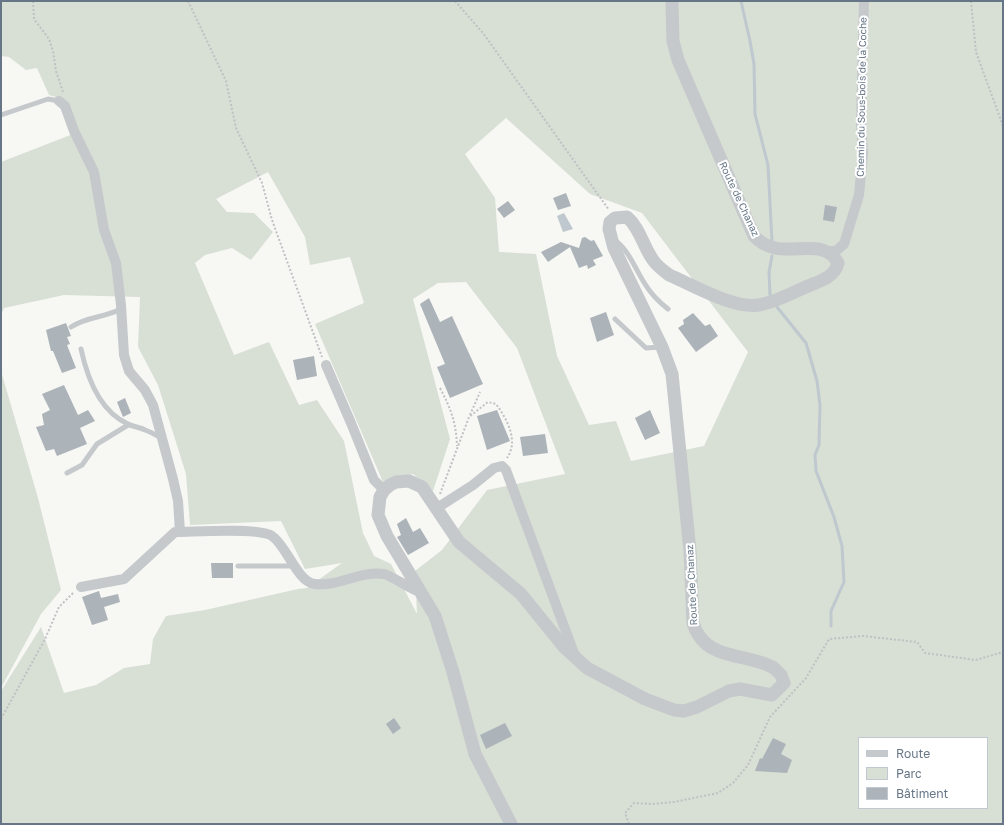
<!DOCTYPE html>
<meta charset="utf-8">
<style>
body{margin:0}
#map{position:relative;width:1004px;height:825px;overflow:hidden;background:#f7f7f4;font-family:"Golos Text",sans-serif}
canvas{display:block}
.frame{position:absolute;inset:0;border:2px solid #667686;pointer-events:none}
.legend{position:absolute;left:858px;top:737px;width:130px;height:72px;box-sizing:border-box;background:#fff;border:1px solid #c2c8cf;margin:0;padding:5px 7px;list-style:none;font-size:12px;color:#667686}
.legend li{display:flex;align-items:center;gap:8px;height:20px}
.legend b{width:20px;border:1px solid #c2c8cf}
</style>
<div id="map">
<canvas width="1004" height="825"></canvas>
<div class="frame"></div>
<ul class="legend">
<li><b style="height:5px;background:#c5c9cc"></b>Route</li>
<li><b style="height:11px;background:#d8dfd5"></b>Parc</li>
<li><b style="height:11px;background:#acb3b9"></b>Bâtiment</li>
</ul>
</div>
<script>
const g = document.querySelector('canvas').getContext('2d');
g.lineJoin = 'round';
function fill(path, color) { g.fillStyle = color; g.fill(path, 'evenodd'); }
function stroke(path, color, width, dash) { g.strokeStyle = color; g.lineWidth = width; g.lineCap = dash ? 'butt' : 'round'; g.setLineDash(dash || []); g.stroke(path); }
function drawText(font, color, halo, rows, align = 'center') {
  g.font = font + ' "Golos Text",sans-serif'; g.lineWidth = 4; g.setLineDash([]); g.textBaseline = 'middle'; g.strokeStyle = halo; g.fillStyle = color; for (const [text, x, y, turn = 0] of rows) {
    g.save(); g.translate(x, y); g.rotate((+turn || 0) * Math.PI / 180); g.textAlign = isNaN(turn) ? turn : align; if (halo) g.strokeText(text, 0, 0); g.fillText(text, 0, 0); g.restore();
  }
}
fill(new Path2D(`
 M1 1H1003V824H1V691L41 627 64 693 96 685 124 668 150 664 153 639 166 616 205 610 298 589 307 588 342 563 305 569 281 521 190 525 186 474 158 385 138 347 140 297 64 295 4 308 1 315V162L73 134 59 98 49 95 37 68 26 70 9 57 1 56ZM506 118 590 194 642 213 748 352 704 446 631 461 616 421 589 425 557 356 536 254 499 252 495 198 465 154ZM268 172 305 237 310 265 350 257 364 303 315 324 383 482 413 474 433 491 450 439 413 299 438 283 466 282 517 348 565 474 487 490 442 550 415 571 417 614 391 564 374 556 363 533 344 441 317 400 299 405 269 342 234 355 195 263 205 255 232 248 251 260 273 232 254 213 227 212 216 199ZM859 738H987V808H859Z
 M1 371 38 498 61 590 41 614 1 688Z`), '#d8dfd5');
fill(new Path2D(`
 M564 213 573 229 563 232 557 216Z`), '#bfc8ce');
stroke(new Path2D(`
 M741 1 750 41 754 64 755 114 768 165 772 242
 M770 295 769 272 772 256
 M777 307 806 343 817 381 820 405 819 445 815 455 816 471 834 517 842 546 844 582 831 611V626`), '#bfc8ce', 3);
fill(new Path2D(`
 M566 193 571 206 558 210 553 198Z
 M508 201 515 210 504 218 497 209Z
 M825 205 837 207 834 222 823 220Z
 M585 237 591 241 594 240 603 256 593 260 596 265 588 269 587 265 579 268 570 247 548 262 541 252 561 242 579 248 582 238Z
 M429 298 440 322 452 316 483 384 450 398 437 367 445 364 420 304Z
 M606 312 614 335 597 342 590 318Z
 M693 313 705 326 710 324 718 336 696 352 678 328 684 324 683 320Z
 M66 323 71 336 67 337 70 344 67 345 76 368 62 373 53 351H51L46 330Z
 M314 356 317 376 297 380 293 360Z
 M64 385 78 415 88 410 95 421 80 428 87 444 57 456 54 449 46 451 36 427 44 425 42 414 50 410 42 394Z
 M125 398 131 413 123 417 117 402Z
 M497 410 510 441 487 450 477 416Z
 M650 410 660 433 645 440 635 418Z
 M545 434 548 453 523 456 520 437Z
 M406 518 413 532 420 528 429 543 408 555 397 537 401 535 397 524Z
 M211 563H233V578H212Z
 M99 591 101 598 118 594 120 602 104 607 108 620 92 625 82 597Z
 M394 718 401 728 393 734 386 724Z
 M505 723 512 736 486 749 480 735Z
 M773 738 786 744 781 754 792 760 787 773 755 771 760 758 762 759Z`), '#acb3b9');
stroke(new Path2D(`
 M33 1 34 19 49 39 53 51 56 71 63 92
 M188 1 226 81 236 128 262 183 272 220 322 357
 M455 1 483 33 609 210
 M971 1 976 52 1003 126
 M440 388C451 409 456 422 457 446
 M470 415 480 392
 M440 494 469 417 488 402 496 404C507 419 519 441 507 458
 M1 719 45 639 59 607 73 593
 M629 824 625 813 634 803 652 804 674 802 718 793 733 783 748 765 770 717 806 678 829 639 863 636 917 642 925 653 976 660 1003 652`), '#bfc1c3', 2, [2, 2]);
stroke(new Path2D(`
 M1 115 48 99 59 101
 M616 241C629 251 636 270 645 284 651 294 659 302 668 309
 M615 319 646 348 661 347
 M71 327C88 316 104 318 121 309
 M81 349C87 377 99 411 128 424 133 427 140 427 145 430 151 432 156 435 161 438
 M67 473 82 465 97 444 128 425
 M238 566H295`), '#c5c9cc', 5);
stroke(new Path2D(`
 M59 101 65 106 74 131 94 172 104 230 116 263 121 305 124 355 129 371 145 390 153 405 173 479 178 501 180 532
 M828 251H836L844 244 859 195 863 153 861 123 864 1
 M326 365 351 423 374 480 384 490
 M437 508 473 485 494 468 502 466 506 470 575 656
 M81 587 124 579 175 532C194 532 259 527 272 536 287 546 297 582 315 584 339 587 361 570 384 574 392 576 410 589 422 593`), '#c5c9cc', 10);
stroke(new Path2D(`
 M511 824 475 754 453 672 435 616 387 536 378 515 380 497 384 490 390 485 396 482 409 481 422 487 459 542 521 594 564 647 587 668 645 699 674 710 684 711 697 707 729 691 740 689 772 695 784 683 781 675 774 668C746 652 705 662 693 623L690 551 672 374 662 347 614 248 609 229 610 222 615 218 627 217C640 228 643 246 653 260 657 266 664 271 669 275 693 285 733 309 759 305 776 302 792 293 808 286 820 281 835 277 838 263 822 232 780 265 754 236L678 60 673 41 672 1`), '#c5c9cc', 13);
drawText('10px', '#667686', '#fff', [
 ["Chemin du Sous-bois de la Coche",862,97,-89],
 ["Route de Chanaz",739,199,65],
 ["Route de Chanaz",692,585,-93]
]);
</script>
